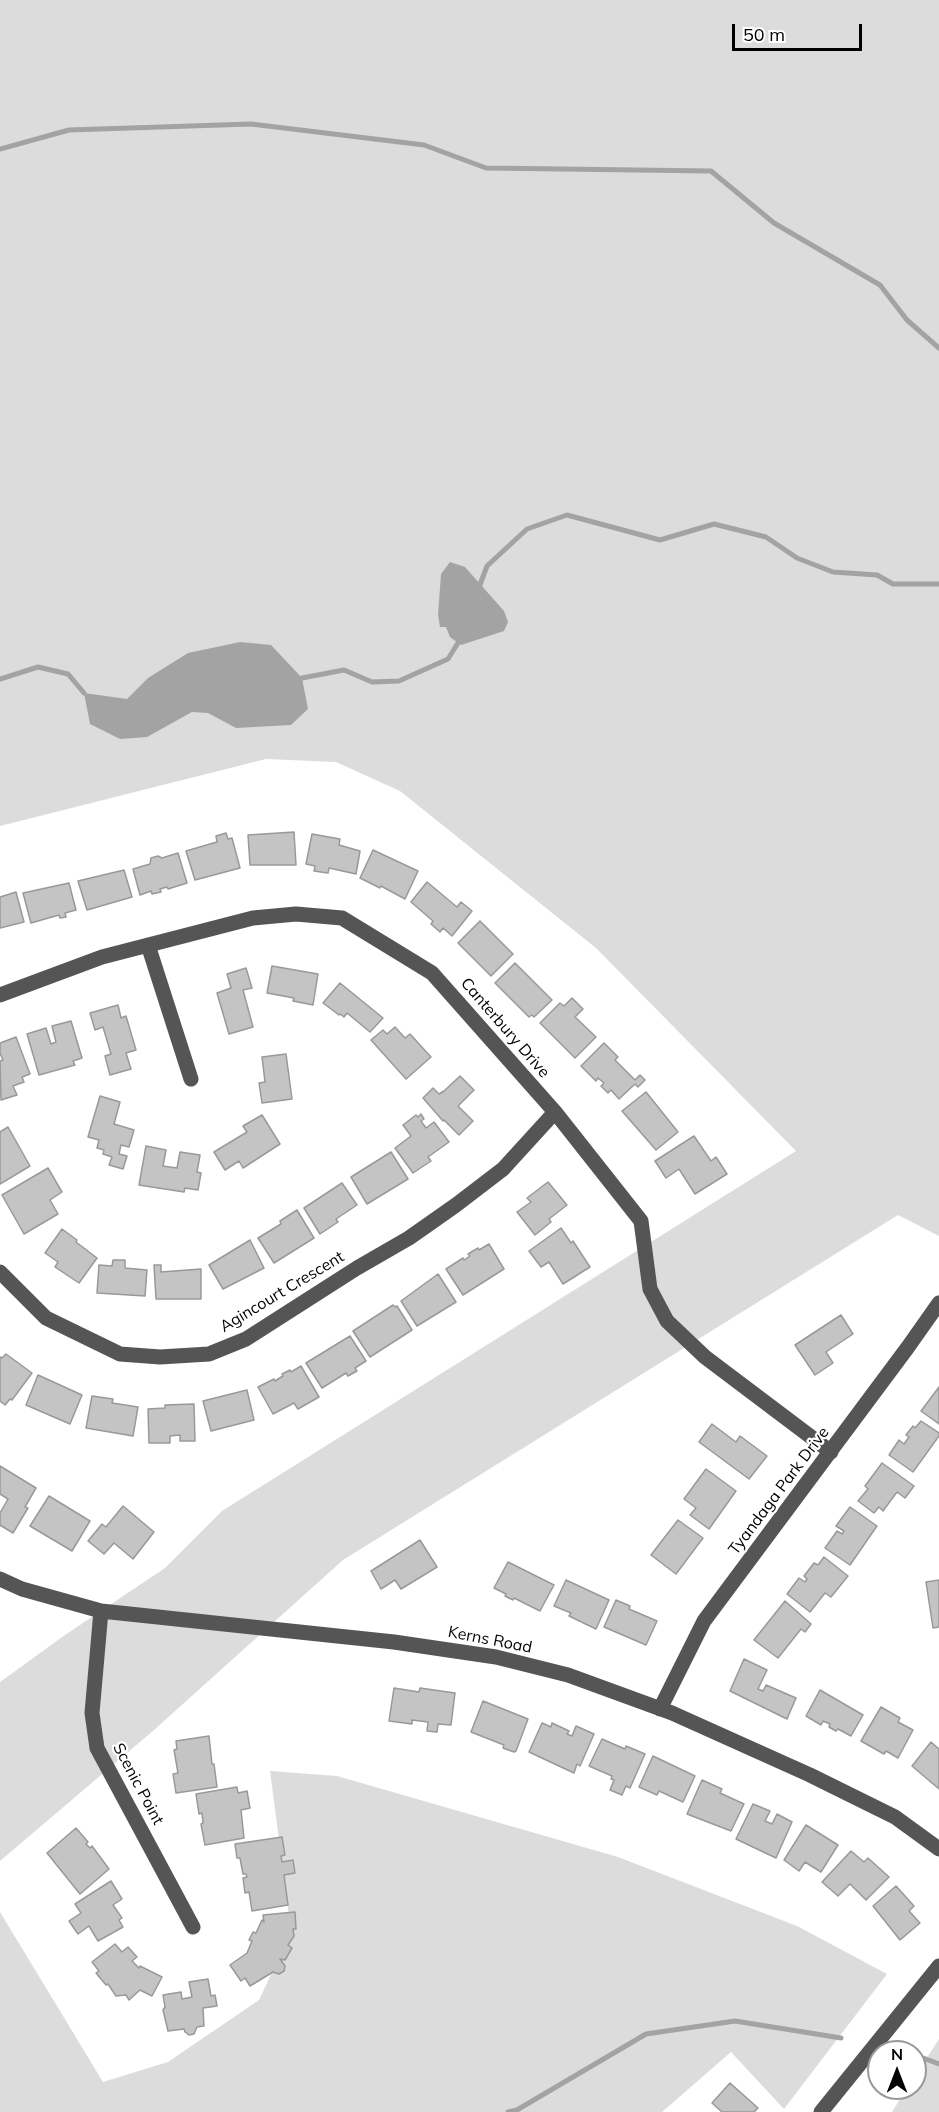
<!DOCTYPE html>
<style>
body{margin:0}
#map{position:relative;width:939px;height:2112px;overflow:hidden;background:#fff;font-family:Mulish,sans-serif}
canvas{display:block}
.north{position:absolute;left:867px;top:2040px;width:60px;height:60px;box-sizing:border-box;background:#fff;border:2px solid #999;border-radius:50%;rotate:0deg;font-size:16px;font-weight:700;line-height:24px;text-align:center;color:#000}
.north::after{content:'';display:block;margin:auto;width:21px;height:27px;background:#000;clip-path:polygon(50% 0,100% 100%,50% 72%,0 100%)}
.scale{position:absolute;left:732px;top:24px;width:130px;height:27px;box-sizing:border-box;border:3px solid #000;border-top:0;padding-left:8px;font-size:18px;line-height:21px;white-space:nowrap;color:#000;-webkit-text-stroke:4px #fff;paint-order:stroke}
</style>
<div id="map">
<canvas width="939" height="2112"></canvas>
<div class="north">N</div>
<div class="scale">50 m</div>
</div>
<script>
const g = document.querySelector('canvas').getContext('2d');
g.lineJoin = 'round';
function fill(path, color) { g.fillStyle = color; g.fill(path, 'evenodd'); }
function stroke(path, color, width, dash) { g.strokeStyle = color; g.lineWidth = width; g.lineCap = dash ? 'butt' : 'round'; g.setLineDash(dash || []); g.stroke(path); }
function drawText(font, color, halo, rows, align = 'center') {
  g.font = font + ' Mulish,sans-serif'; g.lineWidth = 4.5; g.setLineDash([]); g.textBaseline = 'middle'; g.strokeStyle = halo; g.fillStyle = color; for (const [text, x, y, turn = 0] of rows) {
    g.save(); g.translate(x, y); g.rotate((+turn || 0) * Math.PI / 180); g.textAlign = isNaN(turn) ? turn : align; if (halo) g.strokeText(text, 0, 0); g.fillText(text, 0, 0); g.restore();
  }
}
fill(new Path2D(`
 M0 0H939V1236L898 1215 343 1560 154 1730 0 1861V1682L65 1635 165 1568 222 1511 796 1151 596 948 400 791 336 762 266 759 0 826Z
 M270 1771 337 1776 618 1857 797 1926 887 1974 784 2109 731 2052 662 2112H0V1912L103 2082 168 2062 259 2000 291 1932Z
 M939 2039V2112H892L907 2088H915V2076Z`), '#dcdcdc');
fill(new Path2D(`
 M450 562 465 567 504 611 508 622 504 631 461 645 450 637 446 627H440L438 615 441 574Z
 M240 642 271 645 302 678 308 709 291 725 236 728 208 713 192 712 147 737 120 739 90 724 84 693 127 699 148 678 188 653Z`), '#a3a3a3');
stroke(new Path2D(`
 M0 149 69 130 251 124 424 145 486 168 711 171 774 223 880 285 907 320 939 348
 M478 590 487 566 527 529 567 515 660 540 714 524 766 537 797 558 833 572 877 575 893 584H939
 M302 678 344 670 372 682 399 681 448 659 461 638
 M0 679 38 667 68 674 84 693
 M896 2047 908 2052
 M915 2055 939 2064
 M508 2112 517 2110 646 2034 735 2021 841 2038`), '#a3a3a3', 5);
const building = new Path2D(`
 M294 832 296 865H250L248 835Z
 M226 833 228 839 232 838 240 868 195 880 186 851 217 842 216 836Z
 M312 834 340 839 339 845 360 851 356 874 329 868 328 873 314 871 315 866 306 864Z
 M373 850 418 871 405 899 381 886 380 888 360 878Z
 M178 853 187 883 168 889 167 887 160 889 161 892 152 894 151 891 140 895 133 869 150 864 151 858 158 856 162 858Z
 M124 870 132 897 87 910 78 881Z
 M427 882 457 907 461 902 472 911 452 936 443 928 440 932 431 924 433 921 411 902Z
 M69 883 76 910 65 913 66 917 60 918 59 915 31 923 23 893Z
 M16 892 24 922 0 928V897Z
 M480 921 513 954 491 976 458 943Z
 M515 963 552 1000 534 1017 532 1015 529 1017 495 983Z
 M272 966 318 974 313 1005 293 1001 294 998 267 993Z
 M246 968 252 988 243 990 253 1027 229 1034 217 993 231 988 227 974Z
 M340 983 383 1018 370 1032 347 1013 344 1017 340 1014 339 1015 323 1003Z
 M572 998 583 1009 575 1017 596 1037 575 1058 540 1023 560 1003 564 1006Z
 M118 1005 121 1018 126 1016 136 1050 126 1053 131 1069 110 1075 105 1056 111 1054 103 1027 95 1030 90 1013Z
 M71 1021 82 1058 73 1061 75 1065 39 1075 27 1034 46 1028 51 1044 56 1042 52 1026Z
 M395 1027 405 1038 410 1034 431 1057 406 1079 371 1040 383 1030 387 1034Z
 M16 1037 30 1074 22 1077 24 1082 13 1086 17 1095 1 1100 0 1061 3 1060 0 1053V1043Z
 M604 1043 618 1057 615 1060 635 1080 640 1075 645 1080 638 1087 635 1084 619 1099 611 1090 608 1093 601 1086 604 1083 598 1078 596 1081 581 1066Z
 M286 1054 292 1099 262 1103 259 1083 265 1082 262 1057Z
 M460 1076 474 1090 458 1106 473 1121 459 1135 444 1120 443 1121 423 1098 433 1088 439 1094 444 1091Z
 M646 1092 678 1132 656 1150 622 1111Z
 M100 1096 120 1102 114 1124 134 1130 129 1147 121 1145 119 1154 127 1156 123 1169 109 1165 112 1157 103 1154 104 1150 97 1148 99 1140 88 1137Z
 M421 1114 424 1119 421 1121 426 1128 434 1122 449 1142 428 1157 431 1161 413 1173 395 1148 411 1136 403 1125 416 1115 418 1117Z
 M262 1115 280 1144 243 1168 239 1161 225 1170 214 1152 247 1132 243 1126Z
 M8 1127 30 1166 0 1184V1132Z
 M694 1136 711 1161 716 1157 727 1174 695 1194 679 1169 666 1178 655 1161Z
 M146 1146 166 1150 163 1166 177 1168 180 1152 200 1155 197 1172 201 1173 198 1190 185 1188 184 1192 139 1185Z
 M391 1152 408 1179 367 1204 351 1177Z
 M48 1168 62 1192 50 1200 58 1214 24 1234 2 1195Z
 M548 1182 567 1205 549 1219 551 1222 535 1235 517 1212 531 1202 527 1198Z
 M342 1183 357 1205 336 1219 338 1222 320 1234 304 1208Z
 M297 1210 314 1238 274 1263 258 1238 281 1224 280 1221Z
 M561 1228 571 1243 573 1241 590 1267 563 1284 549 1262 541 1267 529 1251Z
 M62 1229 77 1240 76 1242 97 1258 79 1283 55 1267 58 1262 45 1253Z
 M250 1240 264 1268 223 1289 209 1265Z
 M489 1244 504 1269 463 1295 446 1269 463 1258 464 1260 470 1256 468 1254 478 1248 479 1250Z
 M113 1260H125V1268L147 1270 145 1296 97 1293 99 1265 112 1266Z
 M154 1265H161V1272L201 1269V1299H156Z
 M438 1274 456 1302 417 1326 401 1301Z
 M393 1305 395 1307 397 1306 412 1330 370 1357 353 1331Z
 M841 1315 853 1334 826 1352 833 1363 815 1375 795 1345Z
 M350 1336 366 1361 355 1368 357 1371 348 1376 346 1373 322 1388 306 1363Z
 M6 1354 32 1373 12 1400 10 1399 5 1405 0 1401V1357L2 1358Z
 M301 1366 319 1397 298 1409 294 1403 273 1414 258 1387 274 1379 275 1381 283 1376 282 1374 290 1370 291 1372Z
 M38 1375 82 1395 70 1424 26 1405Z
 M939 1387V1424L921 1411Z
 M247 1390 254 1420 211 1431 203 1401Z
 M92 1396 113 1399 112 1403 138 1407 133 1436 86 1428Z
 M194 1404 195 1441H180V1435L170 1436V1443H149L148 1409 165 1408V1405Z
 M921 1421 939 1433V1436L913 1472 889 1455 899 1440 904 1444 909 1437 906 1435 913 1426 915 1428Z
 M712 1424 736 1442 740 1436 767 1456 749 1479 699 1442Z
 M882 1463 914 1486 905 1498 897 1492 883 1511 879 1507 874 1513 858 1501 868 1489 865 1486Z
 M0 1466 36 1488 25 1507 28 1508 13 1533 0 1525V1513L8 1499 0 1494Z
 M706 1469 736 1491 709 1529 690 1515 696 1508 684 1499Z
 M49 1496 90 1521 72 1551 30 1526Z
 M123 1506 154 1532 133 1559 114 1543 104 1554 88 1541 102 1524 106 1527Z
 M850 1507 877 1526 850 1565 825 1548 837 1531 842 1534 844 1531 836 1526Z
 M678 1520 703 1538 676 1574 651 1555Z
 M420 1540 437 1567 401 1589 395 1580 381 1589 371 1571Z
 M824 1557 848 1576 831 1597 825 1593 810 1612 787 1594 799 1578 805 1582 807 1579 804 1576 814 1563 818 1565Z
 M508 1562 554 1585 540 1611 514 1598 513 1600 505 1596 506 1594 494 1588Z
 M566 1580 609 1600 596 1629 569 1616 571 1613 554 1606Z
 M939 1580V1627L933 1628 926 1582Z
 M616 1600 630 1606 629 1609 657 1621 646 1645 604 1627Z
 M785 1601 811 1624 805 1632 801 1629 778 1658 754 1640Z
 M744 1659 767 1670 758 1689 763 1691 766 1685 796 1698 787 1719 730 1691Z
 M394 1688 419 1692 420 1688 455 1693 451 1725 438 1724 437 1732 427 1731 428 1722 412 1720V1724L389 1721Z
 M820 1690 863 1715 851 1736 838 1729 836 1731 829 1727 830 1724 823 1721 821 1725 806 1716Z
 M483 1701 528 1719 516 1751 514 1752 503 1748 504 1745 471 1732Z
 M881 1707 900 1718 898 1722 913 1730 898 1758 886 1751 884 1754 861 1741Z
 M542 1723 551 1727 552 1723 569 1731 567 1734 572 1736 576 1726 594 1734 580 1766 577 1764 574 1773 529 1752Z
 M209 1736 212 1764H214L217 1787 176 1793 173 1774 178 1773 174 1750 177 1749 176 1741Z
 M602 1739 625 1749 626 1746 645 1754 630 1788 626 1786 622 1795 610 1790 614 1780 611 1779 612 1776 589 1766Z
 M931 1742 939 1749V1789L912 1766Z
 M653 1756 695 1776 683 1802 659 1791 657 1795 639 1787Z
 M702 1780 722 1789 720 1793 744 1804 731 1831 687 1814Z
 M237 1787 238 1793 247 1791 250 1808 241 1810 244 1838 205 1845 201 1824 203 1823 202 1813 199 1814 196 1794Z
 M753 1804 770 1811 765 1821 772 1824 777 1814 792 1822 776 1858 736 1839Z
 M806 1825 838 1845 821 1872 805 1862 799 1871 784 1860Z
 M76 1828 88 1842 86 1844 90 1848 92 1846 109 1869 80 1894 47 1853Z
 M282 1837 285 1855 281 1856 282 1862 293 1860 295 1873 284 1875 288 1905 252 1911 249 1892 245 1893 243 1878 247 1877 246 1874H243L240 1858H237L235 1844Z
 M851 1851 864 1862 868 1858 889 1877 866 1900 850 1884 838 1896 822 1882Z
 M111 1881 122 1899 113 1905 122 1918 119 1920 123 1927 98 1941 89 1926 78 1934 69 1921 81 1913 75 1904Z
 M896 1886 914 1906 909 1911 920 1923 900 1940 873 1906Z
 M295 1912 296 1929H293L294 1936 288 1945 292 1948 285 1960 280 1959 285 1966 284 1971 279 1974 273 1972 250 1986 245 1978 241 1981 230 1965 247 1953 252 1941 249 1940 253 1932 256 1933 262 1920 264 1922 263 1915Z
 M115 1944 122 1952 128 1947 137 1957 132 1961 139 1968 140 1966 162 1977 152 1996 140 1990 129 2000 126 1995 116 1996 108 1984 106 1985 96 1973 99 1971 92 1962Z
 M208 1979 211 1996 215 1995 217 2006 203 2008 204 2026 197 2027 194 2034 189 2035 185 2032 184 2029 168 2031 163 2010 165 2007 163 1995 181 1992 182 1999 192 1997 189 1982Z
 M730 2083 758 2108 754 2112H722L712 2103Z`);
fill(building, '#c4c4c4');
stroke(building, '#999', 1.5);
stroke(new Path2D(`
 M148 945 191 1079
 M0 995 102 957 253 918 296 914 342 918 432 973 555 1112 641 1221 650 1289 667 1321 705 1357 831 1452
 M0 1272 46 1318 120 1354 160 1357 209 1354 246 1339 357 1268 409 1238 456 1205 503 1169 555 1112
 M0 1579 22 1589 101 1611 394 1642 496 1657 568 1675 672 1713 810 1775 895 1817 939 1849
 M101 1611 92 1713 97 1748 193 1927
 M660 1709 704 1621 908 1347 939 1303
 M821 2112 939 1966`), '#555', 15);
drawText('16px', '#000', '#fff', [
 ["Canterbury Drive",505,1028,49],
 ["Agincourt Crescent",282,1292,-31],
 ["Tyandaga Park Drive",779,1491,-53],
 ["Kerns Road",490,1640,11],
 ["Scenic Point",138,1784,62]
]);
</script>
